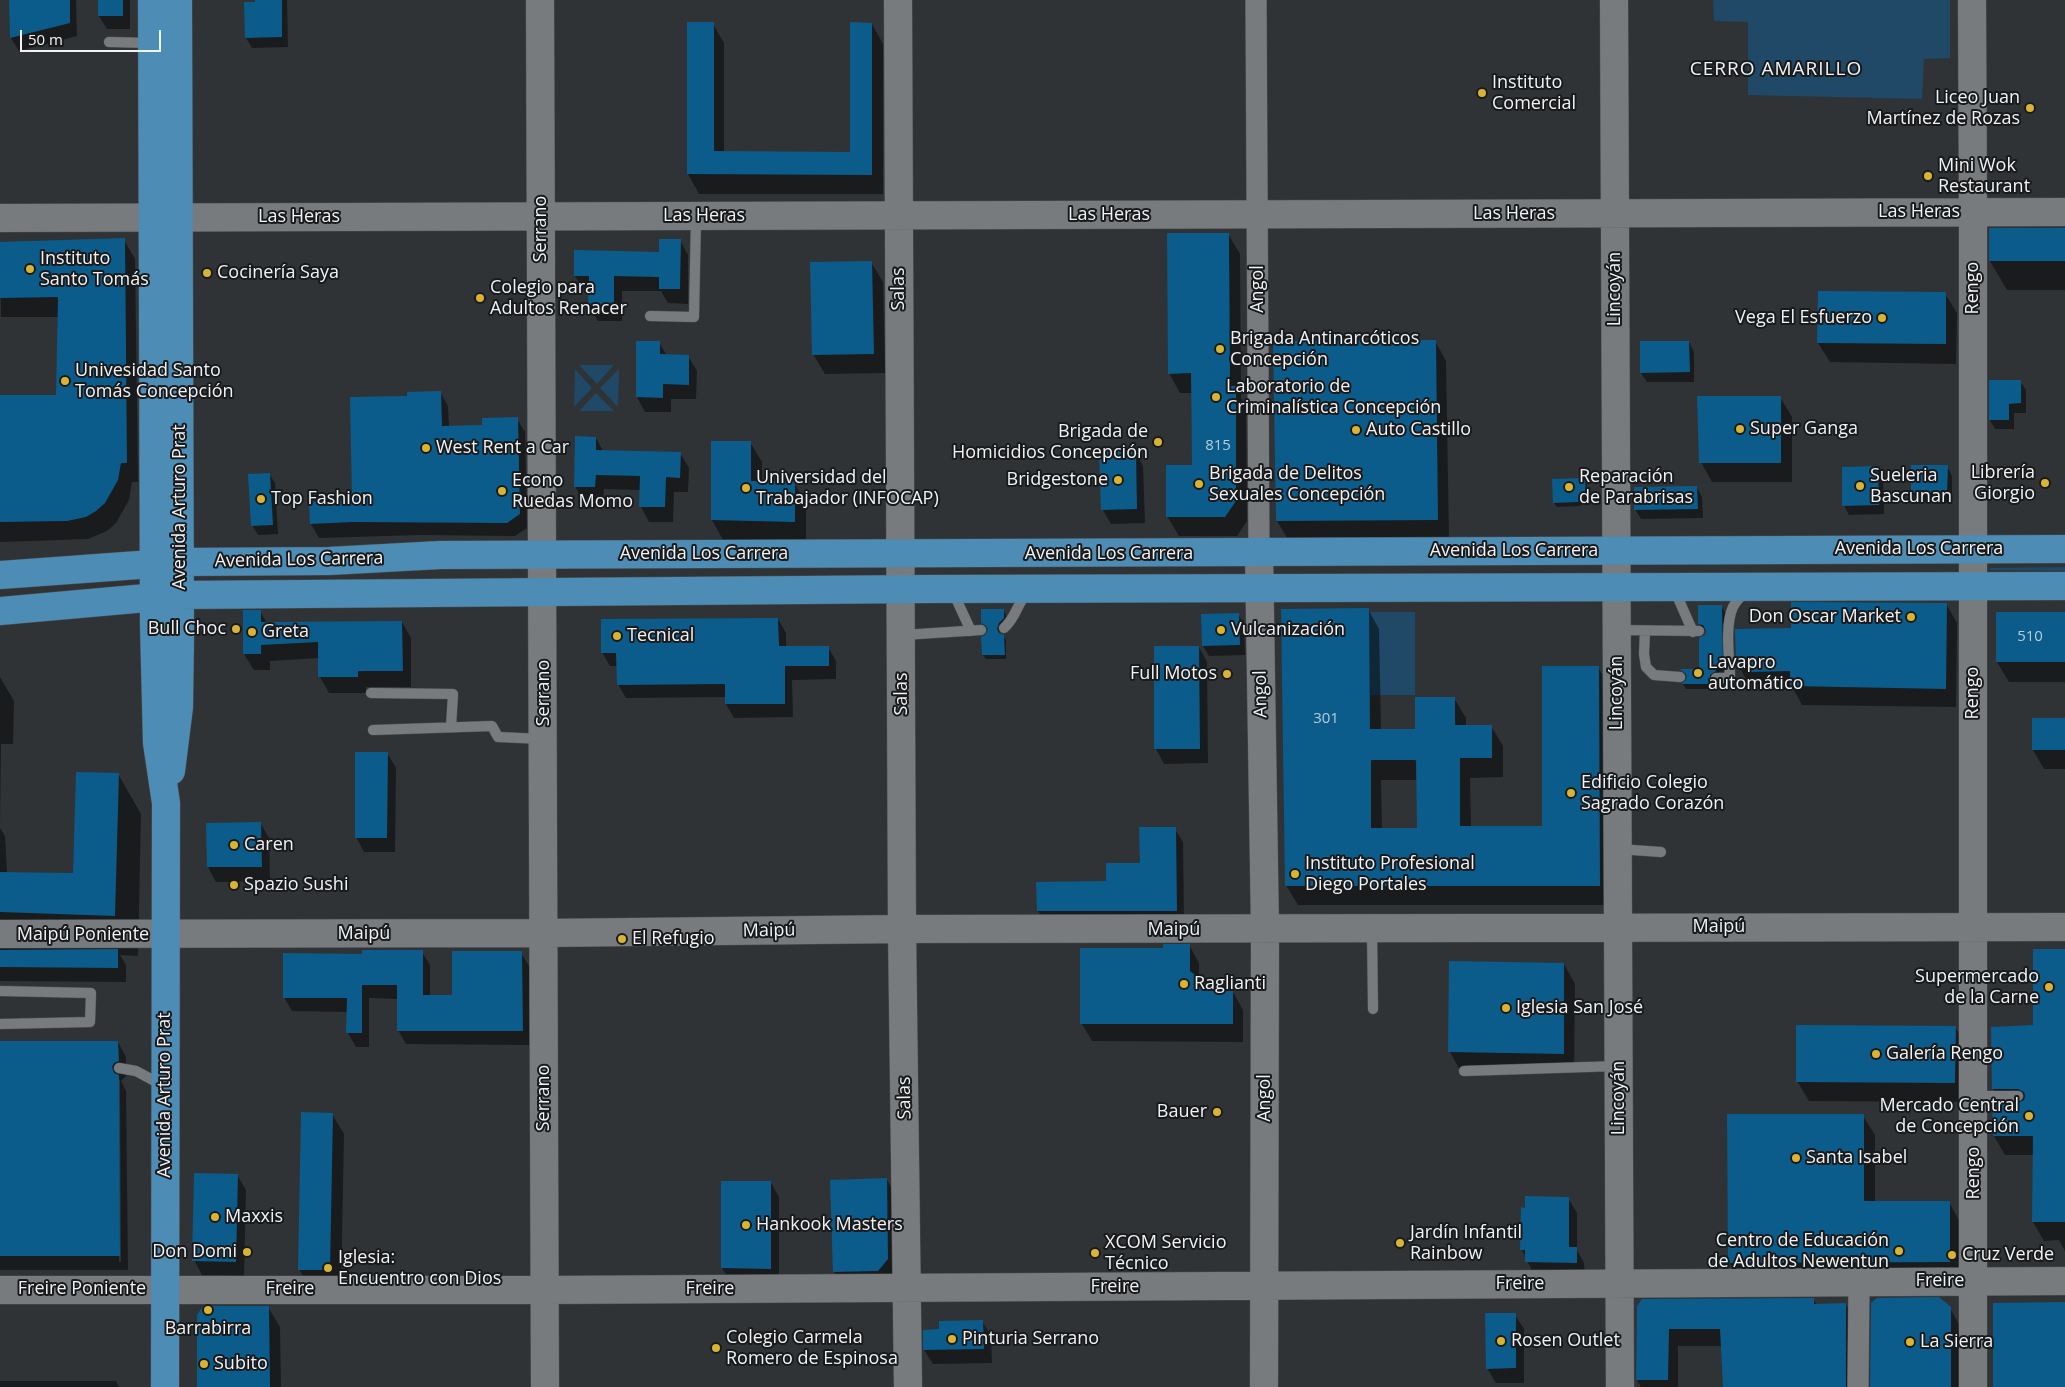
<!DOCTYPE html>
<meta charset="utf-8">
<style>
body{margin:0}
#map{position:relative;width:2065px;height:1387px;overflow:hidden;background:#2f3336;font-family:"Open Sans",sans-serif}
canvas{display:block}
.scale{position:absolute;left:20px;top:30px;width:141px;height:22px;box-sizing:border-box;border:2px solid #f0f2f4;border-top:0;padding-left:6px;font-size:15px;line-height:18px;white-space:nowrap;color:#f0f2f4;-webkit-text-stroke:4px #191a1c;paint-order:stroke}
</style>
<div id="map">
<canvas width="2065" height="1387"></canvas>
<div class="scale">50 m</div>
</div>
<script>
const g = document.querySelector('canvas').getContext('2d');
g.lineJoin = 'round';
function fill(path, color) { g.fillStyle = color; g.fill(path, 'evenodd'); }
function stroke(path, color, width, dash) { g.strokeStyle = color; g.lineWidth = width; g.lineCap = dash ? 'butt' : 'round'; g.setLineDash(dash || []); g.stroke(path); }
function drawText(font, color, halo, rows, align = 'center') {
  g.font = font + ' "Open Sans",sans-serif'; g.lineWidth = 4; g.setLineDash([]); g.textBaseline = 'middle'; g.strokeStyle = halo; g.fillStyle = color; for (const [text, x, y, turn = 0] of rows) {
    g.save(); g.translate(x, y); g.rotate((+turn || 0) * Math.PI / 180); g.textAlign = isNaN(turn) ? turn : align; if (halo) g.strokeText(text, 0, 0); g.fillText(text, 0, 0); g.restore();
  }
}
fill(new Path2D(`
 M1713 0H1950V58L1924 59 1922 99 1748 95V22L1714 21Z
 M579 365H614L597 384Z
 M575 369 592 388 574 407Z
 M619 369 618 407 600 388Z
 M596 393 614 411H579Z
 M2065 567V571L1988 570 1991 568Z
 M1367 612H1415V695H1367Z`), '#1f4966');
fill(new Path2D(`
 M10 0H76L77 36 19 51 11 38Z
 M100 0H130V29H107L99 16Z
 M257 0H287L288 47 252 48 246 38Z
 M713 24 724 43V153H851L872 24 883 44V194H699L688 174Z
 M2065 230V290H2007L1990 261Z
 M1228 234 1240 254 1241 398 1246 407 1247 521 1237 536H1179L1167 516 1193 466V393H1180L1169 373Z
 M124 240 135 259 138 482H132L129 500 116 523 107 531 88 539 0 542V397L57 396 59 317H1L0 243Z
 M680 240 688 255V304L668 303 661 291H622V321H598L589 306 590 291 584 290 575 276 660 253Z
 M871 262 883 282 885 373 825 374 813 354Z
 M1945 294 1957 313 1956 364 1830 362 1818 343Z
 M1435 341 1446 361 1449 539 1289 541 1277 521 1275 343Z
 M659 342 667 356H688L697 371 696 399H671V412H645L637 397Z
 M1689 342 1694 352V382H1647L1641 373Z
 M2020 381 2026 390V413H2014V429H1995L1990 420Z
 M440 392 448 406 449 427 484 426 517 419 525 432 527 528 515 536 419 535 319 538 311 524 354 502 408 397Z
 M1780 397 1792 417V482H1712L1701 462Z
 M596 438 603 451 680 453 689 468 688 492H674L673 522H649L641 507V490L604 489 603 502 583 501 575 486Z
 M712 442H750L762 462V482L794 483 806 502V541L723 540 712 520Z
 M1135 451 1143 466 1145 523 1111 524 1103 510Z
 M1947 466 1952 476V503L1918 502 1912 493Z
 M1878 467 1883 477 1884 514 1849 515 1844 505Z
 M269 474 275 483 278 534 258 535 252 525Z
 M1585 479 1587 484 1588 499 1580 506 1557 507 1554 503Z
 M1697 488 1702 497 1703 518 1641 519 1635 509Z
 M1946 604 1957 623 1956 707 1802 705 1794 690H1763L1759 684H1749L1738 665 1792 629Z
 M1721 606 1725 612V671L1719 672V677L1712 681 1714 689H1686L1683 684 1686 682 1688 677 1682 670H1701L1707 631 1703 630 1700 624Z
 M1368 609 1379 629 1381 730H1416L1454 698 1466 718V727L1491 726 1503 746V777L1470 778 1471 827H1544L1598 667 1609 687 1611 905H1298L1286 885ZM1381 780H1418V829H1382Z
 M1003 610 1006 615V623L1001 628 999 634 1003 636 1006 640V659H986L983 655 986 636 989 630 982 623Z
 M260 611 267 623 402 622 411 638V687H366V693H329L320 677 319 658 270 661V670H254L244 654Z
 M1238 614 1244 624 1245 655 1209 656 1203 646 1202 615Z
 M2065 614V682H2009L1997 662Z
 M778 619 786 633V648L828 647 836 661V679L792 680 793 717 734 718 726 704V697L626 698 618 684V666H610L602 652Z
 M1199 647 1207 662 1208 763 1164 764 1156 749Z
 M0 677 14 701 13 744H1L0 828 5 836 7 873 74 875 118 774 141 814 138 956 120 955 126 965V982L0 981Z
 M2065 719V769H2044L2033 750Z
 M387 753 396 768 395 852H364L356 837Z
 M207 824H261L269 838 270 881 216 882 208 867Z
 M1175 829 1183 842 1184 924H1046L1038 911 1108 883 1141 864Z
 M1189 945 1199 963V979L1210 992H1233L1243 1010V1042L1092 1041 1082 1024 1164 950Z
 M2065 950V1251L2059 1240 2044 1241 2033 1222 2034 1155H2005L1994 1136 1993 1104H2002L1993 1089 2034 1027Z
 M422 952 430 965V996H453L521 953 529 966 530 1045 406 1044 398 1030V999L369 998V1047H356L348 1033V1012L292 1011 284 997 364 955Z
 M1450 962 1564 964 1575 984 1574 1073 1461 1072 1450 1052Z
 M1955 1027 1967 1047 1966 1102 1809 1101 1797 1081Z
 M0 1042H118L126 1057V1076L121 1081 126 1091 128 1270H0ZM117 1078 120 1080 121 1262H119Z
 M332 1114 344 1134 341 1290 310 1289 299 1269Z
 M1863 1116 1875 1135V1202H1949L1960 1222V1282H1740L1729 1262Z
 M237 1175 246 1190 244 1276 202 1275 194 1260Z
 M887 1180 898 1199 899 1279 845 1291 834 1272Z
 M771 1183 779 1197V1283H731L722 1268Z
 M1568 1198 1577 1213V1250L1584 1263 1585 1277H1535L1522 1250V1209Z
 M1813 1299 1817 1305H1846L1856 1322 1855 1387H1725L1723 1346H1678V1387H1641L1637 1380 1638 1306Z
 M268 1307 280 1327 281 1387H199Z
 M1950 1308 1960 1326V1387H1872Z
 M1515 1315 1524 1329V1383H1496L1487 1368Z
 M982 1321 991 1336 992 1363 933 1364 924 1350 941 1330Z
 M0 1381H116L119 1387H0Z`), '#0007');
fill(new Path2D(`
 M9 0H70V23L10 38Z
 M98 0H123V16H98Z
 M255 0H282V37L245 38 244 2H255Z
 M687 22H714V151L850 152V22L872 23V175L687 174Z
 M1989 228H2065V261H1989Z
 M1167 233H1229L1230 386H1236V501L1225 517H1166V465H1192L1191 373 1168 374Z
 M125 238 127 463H121L118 480 105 503 96 511 86 517 67 521 0 522V395H56L58 297 0 298V242Z
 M659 239H681L680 289H659V277L614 276V307H588L589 276H574V250L659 252Z
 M872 261 874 354 812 355 810 262Z
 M1818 291 1946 292V344L1817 343Z
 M1436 340 1438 520 1276 521 1273 341Z
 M636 341H660V354L689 355V385L663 384V398L636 397Z
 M1640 341H1689L1690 372 1640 373Z
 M1989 380H2021V403L2009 404V420H1989Z
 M441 391 442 426 482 425V418L518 417 520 514 507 523 353 522 310 524 309 502 352 500 350 397 407 396V392Z
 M1697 396H1781V463H1699Z
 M575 436 596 437V450L681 452 680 478 666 477 665 507H639L640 476 596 475 595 487H574Z
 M711 441H751V481H795V522L711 520Z
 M1136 449 1137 509 1101 510 1099 450Z
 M1911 465H1948L1947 493H1911Z
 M1878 466 1879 505 1842 506V467Z
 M270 473 273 525 251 526 248 474Z
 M1585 478 1586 494 1578 502 1553 503 1552 479Z
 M1697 486 1698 509 1634 510V487Z
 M1791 602 1947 603 1946 689 1790 686V671L1751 672V665L1736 666 1735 629 1791 628Z
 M1698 605H1722L1723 666H1716V671L1710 675V681L1712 684H1681L1685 681 1687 677 1686 674 1680 669H1699V638L1705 635 1706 631 1703 625 1698 624Z
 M1369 608 1370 729H1415V697H1455V725H1492V758H1460V826H1542V666H1599L1600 886H1285L1281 609ZM1371 760H1416L1417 828H1371Z
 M981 609H1004V618L999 623 997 629 999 633 1004 635 1005 655H982L981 637 985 635 988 630 986 626 981 623Z
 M243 610H261V622L402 621 403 671H358V677H318V642L261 645V654H243Z
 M1996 612H2065V662H1996Z
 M1239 613 1240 645 1202 646 1201 614Z
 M778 618 779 646H829V666H785V704H725V684L617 685 616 653H601V619Z
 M1154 646H1199L1200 749H1154Z
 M2032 718H2065V750H2032Z
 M355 752H388L387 838H355Z
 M76 772 119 773 115 916 0 912V872L73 873Z
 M261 822 262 867H207L206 823Z
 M1139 827H1176L1177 911H1037L1036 882 1106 881V863H1140Z
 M1163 944H1190V971L1204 982 1211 991H1233V1024H1080V948H1163Z
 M118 949V968L0 967V950Z
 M2033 949H2065V1222H2032L2033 1136H1993L1992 1103H2018L2024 1100 2025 1096 2024 1092 2018 1089H1992L1991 1027 2033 1025Z
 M362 950H423V995H452V951H522L523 1031H397V985H362V1033H346L347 998H283V953L362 954Z
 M1449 961 1564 963V1054L1448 1052Z
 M1796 1025 1956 1026 1955 1083 1796 1082Z
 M0 1041H118L119 1061 114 1063 112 1067 114 1073 119 1075 120 1256H0Z
 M301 1112 333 1113 330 1270H298Z
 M1727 1114H1864V1201H1950V1262L1728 1263Z
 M194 1173 238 1174 236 1262 192 1261Z
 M887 1178 888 1259 878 1271 833 1272 830 1180Z
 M721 1181H771V1269L721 1268Z
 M1525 1196 1569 1197V1247H1577V1263L1525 1262V1250H1520L1521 1207 1525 1208Z
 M1939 1297 1951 1307V1387H1870L1871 1303 1877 1298Z
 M1814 1298V1304L1846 1303V1387H1723L1720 1329H1669L1668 1380H1636L1637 1306 1642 1299Z
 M2065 1302V1387H1993V1303Z
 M203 1306H269L270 1387H197V1315Z
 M1485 1313H1516V1368L1486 1369Z
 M983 1320 984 1349 923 1350V1330L939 1329V1321Z`), '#0b5c8b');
const lane = new Path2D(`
 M109 42 150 43
 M650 316 694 317 696 217
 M952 590 971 631
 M1672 591 1678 598 1693 632
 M1004 628C1016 618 1017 603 1028 592
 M1617 630 1699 631
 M1645 631 1644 654 1646 667 1654 675 1680 677
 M903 635 981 630
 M1716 678H1725L1730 675C1729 656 1725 624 1733 607 1736 601 1741 596 1746 592
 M371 693 453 694 451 727
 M373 730 492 726 498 737 542 739
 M1618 849 1661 852
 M1372 930 1373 1009
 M0 991 91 993 90 1022 0 1024
 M119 1068 136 1071 162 1085
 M1464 1071 1618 1066
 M1974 1096H2018`);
const street = new Path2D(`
 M1256 0 1259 553
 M1858 1387 1859 1282`);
const secondary = new Path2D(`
 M540 0 545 1387
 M898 0 902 929 908 1387
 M1614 0 1620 1387
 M1972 0 1973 212V1387
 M0 218 2065 212
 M1259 553 1265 930 1264 1387
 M0 934 544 933 902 929 2065 927
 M0 1290H545L2065 1281`);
const primary = new Path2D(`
 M152 0 154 625 157 743 166 803 165 1387
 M0 575 180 562 329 561 440 555 2065 549
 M0 611 180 595 927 589 2065 586
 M171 771 179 707 180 637 178 0`);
stroke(lane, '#4b4f51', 11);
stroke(street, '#4b4f51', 22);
stroke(secondary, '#4b4f51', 29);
stroke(primary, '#4b4f51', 29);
stroke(lane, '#777b7e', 10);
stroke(street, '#777b7e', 21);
stroke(secondary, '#777b7e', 28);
stroke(primary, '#4d8cb4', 28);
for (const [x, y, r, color] of [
 [1482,93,5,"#d9b334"],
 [2030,108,5,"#d9b334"],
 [1928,176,5,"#d9b334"],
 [30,269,5,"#d9b334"],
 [207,273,5,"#d9b334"],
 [480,298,5,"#d9b334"],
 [1882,318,5,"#d9b334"],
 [1220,349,5,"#d9b334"],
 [65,381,5,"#d9b334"],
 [1216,397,5,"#d9b334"],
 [1740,429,5,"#d9b334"],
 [1356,430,5,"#d9b334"],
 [1158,442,5,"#d9b334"],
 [426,448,5,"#d9b334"],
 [1118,480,5,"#d9b334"],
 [2045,483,5,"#d9b334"],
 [1199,484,5,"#d9b334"],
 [1860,486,5,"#d9b334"],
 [1569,487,5,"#d9b334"],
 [746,488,5,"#d9b334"],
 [502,491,5,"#d9b334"],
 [261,499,5,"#d9b334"],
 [1911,617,5,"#d9b334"],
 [236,629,5,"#d9b334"],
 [1221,630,5,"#d9b334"],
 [252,632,5,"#d9b334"],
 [617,636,5,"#d9b334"],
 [1698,673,5,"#d9b334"],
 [1227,674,5,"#d9b334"],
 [1571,793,5,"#d9b334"],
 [234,845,5,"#d9b334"],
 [1295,874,5,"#d9b334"],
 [234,885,5,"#d9b334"],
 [622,939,5,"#d9b334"],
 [1184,984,5,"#d9b334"],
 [2049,987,5,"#d9b334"],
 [1506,1008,5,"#d9b334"],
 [1876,1054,5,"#d9b334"],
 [1217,1112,5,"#d9b334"],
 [2029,1116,5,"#d9b334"],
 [1796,1158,5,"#d9b334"],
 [215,1217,5,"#d9b334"],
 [746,1225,5,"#d9b334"],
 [1400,1243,5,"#d9b334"],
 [1899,1251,5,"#d9b334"],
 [247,1252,5,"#d9b334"],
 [1095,1253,5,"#d9b334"],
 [1952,1255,5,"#d9b334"],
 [328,1268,5,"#d9b334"],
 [208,1310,5,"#d9b334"],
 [952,1339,5,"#d9b334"],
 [1501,1341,5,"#d9b334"],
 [1910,1342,5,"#d9b334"],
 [716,1348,5,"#d9b334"],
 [204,1364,5,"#d9b334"]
]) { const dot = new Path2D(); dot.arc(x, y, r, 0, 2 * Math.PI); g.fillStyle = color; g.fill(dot); stroke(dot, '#191a1c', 2); }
drawText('15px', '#b7ccda', null, [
 ["815",1218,446],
 ["510",2030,637],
 ["301",1326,719]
]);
drawText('18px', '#f0f2f4', '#191a1c', [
 ["Instituto",1492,83],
 ["Comercial",1492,104],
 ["Liceo Juan",2020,98,"right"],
 ["Martínez de Rozas",2020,119,"right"],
 ["Mini Wok",1938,166],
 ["Restaurant",1938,187],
 ["Instituto",40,259],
 ["Santo Tomás",40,280],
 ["Cocinería Saya",217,273],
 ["Colegio para",490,288],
 ["Adultos Renacer",490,309],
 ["Vega El Esfuerzo",1872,318,"right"],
 ["Brigada Antinarcóticos",1230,339],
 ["Concepción",1230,360],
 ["Univesidad Santo",75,371],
 ["Tomás Concepción",75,392],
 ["Laboratorio de",1226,387],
 ["Criminalística Concepción",1226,408],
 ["Super Ganga",1750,429],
 ["Auto Castillo",1366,430],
 ["Brigada de",1148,432,"right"],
 ["Homicidios Concepción",1148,453,"right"],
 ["West Rent a Car",436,448],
 ["Librería",2035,473,"right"],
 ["Giorgio",2035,494,"right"],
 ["Brigada de Delitos",1209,474],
 ["Sexuales Concepción",1209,495],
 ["Sueleria",1870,476],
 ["Bascunan",1870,497],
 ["Reparación",1579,477],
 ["de Parabrisas",1579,498],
 ["Universidad del",756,478],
 ["Trabajador (INFOCAP)",756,499],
 ["Bridgestone",1108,480,"right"],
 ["Econo",512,481],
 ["Ruedas Momo",512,502],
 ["Top Fashion",271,499],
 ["Don Oscar Market",1901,617,"right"],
 ["Bull Choc",226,629,"right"],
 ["Vulcanización",1231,630],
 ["Greta",262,632],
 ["Tecnical",627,636],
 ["Lavapro",1708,663],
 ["automático",1708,684],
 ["Full Motos",1217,674,"right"],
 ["Edificio Colegio",1581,783],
 ["Sagrado Corazón",1581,804],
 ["Caren",244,845],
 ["Instituto Profesional",1305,864],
 ["Diego Portales",1305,885],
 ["Spazio Sushi",244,885],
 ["El Refugio",632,939],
 ["Supermercado",2039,977,"right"],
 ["de la Carne",2039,998,"right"],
 ["Raglianti",1194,984],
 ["Iglesia San José",1516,1008],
 ["Galería Rengo",1886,1054],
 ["Mercado Central",2019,1106,"right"],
 ["de Concepción",2019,1127,"right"],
 ["Bauer",1207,1112,"right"],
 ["Santa Isabel",1806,1158],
 ["Maxxis",225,1217],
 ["Hankook Masters",756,1225],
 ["Jardín Infantil",1410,1233],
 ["Rainbow",1410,1254],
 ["Centro de Educación",1889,1241,"right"],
 ["de Adultos Newentun",1889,1262,"right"],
 ["XCOM Servicio",1105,1243],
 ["Técnico",1105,1264],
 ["Don Domi",237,1252,"right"],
 ["Cruz Verde",1962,1255],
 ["Iglesia:",338,1258],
 ["Encuentro con Dios",338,1279],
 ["Barrabirra",208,1329,"center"],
 ["Colegio Carmela",726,1338],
 ["Romero de Espinosa",726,1359],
 ["Pinturia Serrano",962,1339],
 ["Rosen Outlet",1511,1341],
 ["La Sierra",1920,1342],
 ["Subito",214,1364]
], 'left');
drawText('18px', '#f0f2f4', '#191a1c', [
 ["Las Heras",1919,212],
 ["Las Heras",1514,214],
 ["Las Heras",1109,215],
 ["Las Heras",704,216],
 ["Las Heras",299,217],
 ["Serrano",541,229,-90],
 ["Rengo",1973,288,-90],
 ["Salas",899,289,-90],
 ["Angol",1258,289,-90],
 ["Lincoyán",1615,289,-90],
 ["Avenida Arturo Prat",180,507,-90],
 ["Avenida Los Carrera",1919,549],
 ["Avenida Los Carrera",1514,551],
 ["Avenida Los Carrera",704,554],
 ["Avenida Los Carrera",1109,554],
 ["Avenida Los Carrera",299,560,-1],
 ["Serrano",544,693,-90],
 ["Lincoyán",1617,693,-90],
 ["Rengo",1973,693,-90],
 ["Salas",902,694,-90],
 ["Angol",1261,694,-91],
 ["Maipú",1719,927],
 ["Maipú",1174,930],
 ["Maipú",769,931,-1],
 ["Maipú",364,934],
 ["Maipú Poniente",83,935],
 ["Avenida Arturo Prat",165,1095,-90],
 ["Serrano",544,1098,-90],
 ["Salas",905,1098,-91],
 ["Angol",1265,1098,-90],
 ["Lincoyán",1619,1098,-90],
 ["Rengo",1974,1173,-90],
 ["Freire",1940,1281],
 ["Freire",1520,1284],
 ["Freire",1115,1287],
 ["Freire Poniente",82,1289],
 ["Freire",290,1289],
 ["Freire",710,1289]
]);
g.letterSpacing = '1px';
drawText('19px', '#f0f2f4', '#191a1c', [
 ["CERRO AMARILLO",1776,70]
]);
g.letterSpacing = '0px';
</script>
